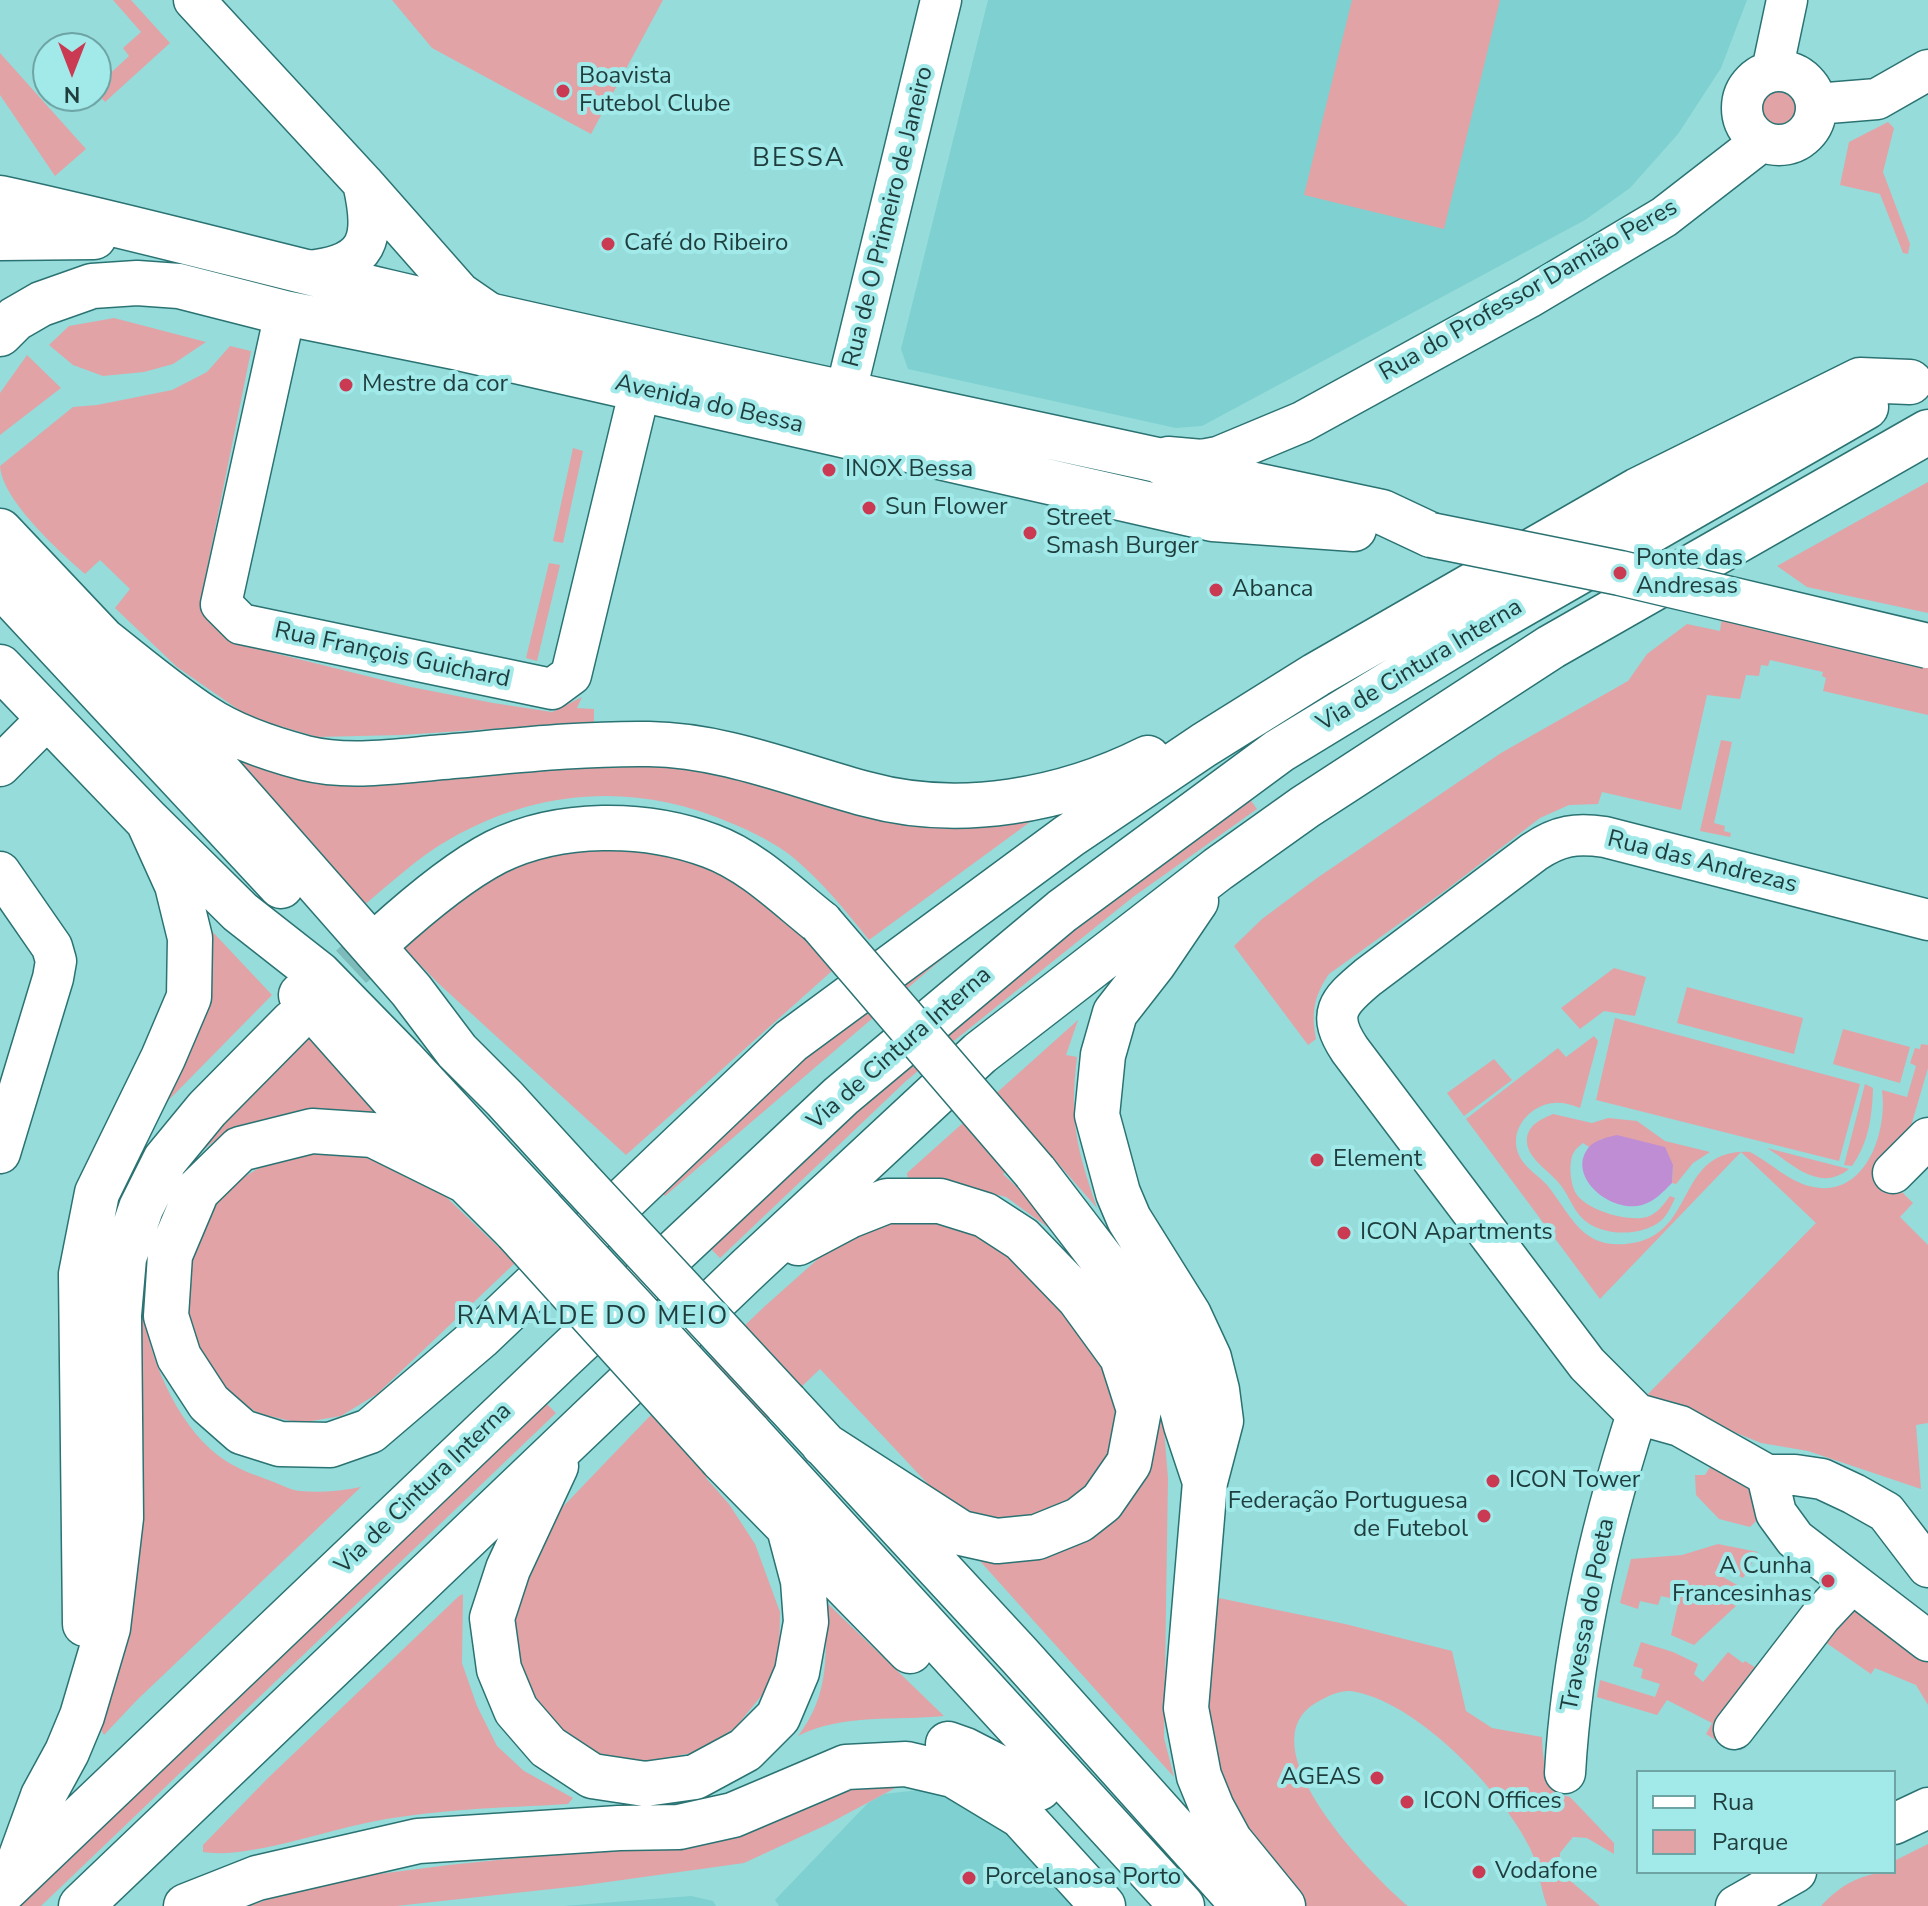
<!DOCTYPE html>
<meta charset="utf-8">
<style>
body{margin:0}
#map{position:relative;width:1928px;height:1906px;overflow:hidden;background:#95dcdb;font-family:"Nunito Sans",sans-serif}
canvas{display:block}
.legend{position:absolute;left:1636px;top:1770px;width:260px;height:104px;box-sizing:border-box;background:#a2e9e9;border:2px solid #6ea4a4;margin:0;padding:10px 14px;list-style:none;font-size:24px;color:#1f3d3d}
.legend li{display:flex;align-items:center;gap:16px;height:40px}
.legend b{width:40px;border:2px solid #6ea4a4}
.north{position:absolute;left:32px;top:32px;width:80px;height:80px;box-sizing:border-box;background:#a2e9e9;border:2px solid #6ea4a4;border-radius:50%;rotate:180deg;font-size:22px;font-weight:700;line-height:32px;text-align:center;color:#1f3d3d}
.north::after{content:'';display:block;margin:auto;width:28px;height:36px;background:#ca3a53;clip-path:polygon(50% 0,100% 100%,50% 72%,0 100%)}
</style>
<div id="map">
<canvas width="1928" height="1906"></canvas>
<ul class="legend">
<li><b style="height:10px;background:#fff"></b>Rua</li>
<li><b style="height:22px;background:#e2a3a6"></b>Parque</li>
</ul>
<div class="north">N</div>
</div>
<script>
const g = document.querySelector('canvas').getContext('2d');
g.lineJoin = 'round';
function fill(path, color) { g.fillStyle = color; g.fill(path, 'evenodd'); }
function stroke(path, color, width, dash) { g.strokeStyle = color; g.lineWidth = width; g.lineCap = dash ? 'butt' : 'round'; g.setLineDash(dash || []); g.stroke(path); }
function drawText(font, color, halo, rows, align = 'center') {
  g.font = font + ' "Nunito Sans",sans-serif'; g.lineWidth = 8; g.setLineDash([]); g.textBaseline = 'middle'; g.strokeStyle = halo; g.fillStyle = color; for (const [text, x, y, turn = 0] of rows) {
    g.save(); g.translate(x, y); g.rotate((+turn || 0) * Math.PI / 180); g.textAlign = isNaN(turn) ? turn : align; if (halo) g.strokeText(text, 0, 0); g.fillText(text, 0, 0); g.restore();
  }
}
fill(new Path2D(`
 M988 0H1747L1721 68 1678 134 1630 188 1585 220 1202 426 1176 428 908 369 901 349Z
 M929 1789 993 1819 1076 1906H779L775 1900 868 1803 884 1794Z
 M691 1896 713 1901 716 1906H564Z`), '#7fd0d0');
fill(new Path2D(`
 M113 0H131L170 43 105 102 96 92V73L103 80 129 56 123 48 141 32Z
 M392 0H663L591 134 432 48Z
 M1352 0H1500L1444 229 1304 195Z
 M0 53 86 149 55 176 0 95Z
 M1757 109a23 23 0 1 1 46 0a23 23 0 1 1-46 0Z
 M1888 122 1894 128 1883 172 1910 244 1908 254 1903 253 1880 194 1840 185 1849 142Z
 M114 318 206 342 173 364 144 372 103 376 73 365 49 345 69 326Z
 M230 346 251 351 201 598 221 634 274 653 411 687 493 703 552 712 582 697 577 708 594 709V722L402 735 317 737 249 717 177 667 115 608 130 589 100 560 85 574C60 552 2 500 0 466L73 407 97 405 172 390 207 372Z
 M27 355 61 388 0 435V393Z
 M573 448 583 451 563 543 553 541Z
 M1928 482V613L1807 587 1777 566Z
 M549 563 560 565 537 661 526 658Z
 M1722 617 1928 665V715L1823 691 1826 678 1822 676 1823 672 1770 660 1768 666 1761 665 1759 676 1746 675 1740 699 1707 695 1681 810 1602 792 1598 804 1569 805 1540 818 1446 890 1329 974C1314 996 1311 1012 1316 1039L1308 1045 1234 946 1262 919 1317 878 1501 753 1628 681 1647 654 1687 624 1720 631Z
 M1721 740 1732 742 1714 823 1725 826 1724 831 1731 833 1730 837 1700 831Z
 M227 752 647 753 1045 811 869 940C847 912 823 883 795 859 777 844 753 832 731 823 637 782 539 788 450 839 418 857 391 883 363 906Z
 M1249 798 1257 809 1133 897 955 1040 906 1081 720 1258 709 1247 908 1062 1101 905Z
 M609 841 720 868 779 910 833 970 626 1155 438 983 403 947 430 913 543 848Z
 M1022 894 930 969 665 1196 656 1189 798 1054Z
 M210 929 272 995 153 1116Z
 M1614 968 1646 977 1635 1016 1604 1011 1580 1029 1561 1008Z
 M1687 987 1803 1018 1794 1054 1677 1023Z
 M1615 1018 1860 1084 1839 1161 1596 1100Z
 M1078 1020 1066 1055 1077 1057C1069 1121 1077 1149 1097 1208L1041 1144 1003 1174 1022 1192 1053 1231 1006 1197 954 1184 908 1179 907 1173Z
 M1843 1029 1910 1047 1900 1083 1833 1064Z
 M307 1036 386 1115C332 1116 271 1109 223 1136 206 1145 194 1159 182 1173L196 1143Z
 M1594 1036 1598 1041 1580 1108C1567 1103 1557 1101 1544 1105 1522 1113 1508 1137 1521 1159 1527 1169 1539 1176 1547 1185 1571 1214 1580 1248 1626 1244 1699 1238 1673 1148 1750 1152 1769 1162 1789 1181 1809 1186 1864 1201 1888 1134 1882 1090L1907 1097 1916 1066 1910 1063 1915 1048 1920 1049 1921 1044 1928 1045V1068L1906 1143 1880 1170 1913 1203 1900 1217 1928 1245V1423L1916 1425 1921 1489 1808 1451 1761 1443 1646 1396 1816 1223 1741 1152 1600 1299 1466 1119 1558 1048 1566 1057Z
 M1494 1059 1512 1080 1464 1116 1447 1093Z
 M1865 1084 1873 1088C1872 1117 1869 1142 1852 1166L1844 1165Z
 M1553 1114 1592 1123 1608 1118 1637 1121 1665 1141 1710 1152 1693 1163 1676 1184 1672 1183 1673 1165 1602 1139 1589 1147 1583 1143C1580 1146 1576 1148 1574 1152 1568 1162 1570 1185 1577 1195 1589 1211 1628 1222 1647 1217 1657 1214 1664 1204 1670 1196L1675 1198C1671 1207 1666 1218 1658 1223 1637 1237 1600 1236 1582 1218 1572 1208 1568 1193 1558 1182 1547 1169 1525 1157 1527 1138 1529 1124 1542 1119 1553 1114Z
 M1767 1148 1849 1169C1819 1193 1793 1164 1767 1148Z
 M313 1151 379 1156 441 1192 515 1263 377 1394 341 1416 300 1423 260 1414 231 1397 192 1337 186 1296 190 1267 199 1235 217 1204 239 1180 274 1159Z
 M914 1220 955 1221 995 1235 1063 1301 1117 1391 1119 1423 1109 1458 1095 1481 1065 1505 1038 1516 1013 1521 986 1519 943 1500 820 1369 706 1478 729 1504 755 1544 780 1612 779 1658 762 1695 735 1728 697 1752 650 1761 604 1756 556 1729 522 1690 509 1615 553 1517 648 1418 765 1306 828 1250 880 1224Z
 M144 1315C151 1365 182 1433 226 1461 240 1470 255 1475 271 1481 280 1484 290 1490 300 1491 320 1493 341 1491 361 1487L137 1700 104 1735 100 1728 140 1316Z
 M545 1402 556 1413 41 1906H19L332 1609Z
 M1162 1406 1168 1478 1164 1738 1174 1777 980 1561 1003 1562 1037 1556Z
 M1712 1464 1751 1490 1759 1518 1750 1527 1719 1519 1696 1495 1695 1475H1705Z
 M1718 1544 1758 1552 1743 1578 1728 1570 1714 1572 1739 1586 1729 1602 1736 1606 1694 1645 1671 1635 1679 1600 1661 1596 1658 1605 1640 1601 1638 1609 1620 1603 1631 1559 1682 1555Z
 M463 1594 462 1663 477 1706 497 1746 524 1771 573 1798 568 1804C501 1808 432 1809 366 1823 322 1832 246 1859 203 1852V1845L267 1779 459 1596Z
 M1214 1597 1345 1624 1452 1651 1466 1711 1492 1728 1542 1737C1543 1759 1544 1776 1558 1794L1570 1797 1614 1843V1854L1587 1838 1573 1837 1560 1853V1872L1600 1906H1547C1540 1887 1539 1867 1530 1848 1503 1792 1415 1699 1350 1691 1338 1690 1321 1699 1311 1706 1250 1752 1372 1876 1408 1906H1302L1232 1812 1200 1714Z
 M1859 1597 1928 1652V1705L1916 1685 1875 1668 1871 1674 1815 1635Z
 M825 1601 944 1716C896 1721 843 1713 798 1736 831 1693 826 1652 825 1601Z
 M1641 1642 1673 1652 1698 1664 1694 1674 1703 1682 1728 1652 1743 1663 1745 1661 1767 1675 1736 1712 1717 1741 1706 1734 1712 1723 1667 1700 1657 1715 1597 1697 1600 1680 1655 1697 1660 1684 1641 1678 1643 1669 1633 1666Z
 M864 1781 899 1786 826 1825 744 1863 579 1886 396 1906H249L283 1894 355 1877 449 1865 702 1839Z
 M1928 1844V1906H1821C1841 1884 1864 1872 1894 1872V1861Z`), '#e2a3a6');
fill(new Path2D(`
 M1617 1135 1665 1147 1673 1165 1672 1183C1663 1192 1655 1201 1642 1205 1611 1214 1565 1176 1589 1147 1595 1140 1608 1137 1617 1135Z`), '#bf8dd4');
stroke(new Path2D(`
 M303 1012 383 937`), '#7dbcbb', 44, [44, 22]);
const minor = new Path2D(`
 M194 0 363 183 460 293 489 313
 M1772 71 1787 0
 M1742 108a37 37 0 1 1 74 0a37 37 0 1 1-74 0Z
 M1816 104 1877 99 1928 70
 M307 271C370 265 376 239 363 183
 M285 313 221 604 241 624 552 689 571 675 640 389
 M838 424 941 0
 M1168 457 1202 460 1218 457 1302 422 1528 298 1664 217 1762 141
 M0 766 48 718
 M0 872 52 947 56 961 53 978 0 1153
 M1928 920 1605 837C1576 833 1559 835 1534 852L1368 977C1338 1002 1326 1014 1350 1050L1587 1364 1637 1414 1680 1426 1767 1475H1795L1822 1479 1854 1494 1886 1512 1928 1567
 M1893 1173 1928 1138
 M1767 1475 1776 1513 1795 1539 1928 1641
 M1734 1729 1821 1616 1852 1583
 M1565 1773C1572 1651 1600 1529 1637 1414
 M1894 1824 1928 1808
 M1736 1906 1796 1872`);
const major = new Path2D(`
 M0 198C130 226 258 261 388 292 643 352 900 404 1157 460L1170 467 1382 512 1431 535
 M0 238 94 237
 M0 334 15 319 41 304 92 286 137 283 179 286 285 313 459 348 1213 519 1354 529`);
const highway = new Path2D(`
 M0 531 103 640 411 990 457 1051 505 1099 578 1179
 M0 584 281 886
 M103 640C136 666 169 694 204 717 234 737 271 749 305 758 345 768 391 762 432 758 504 752 577 743 649 744 724 745 795 775 866 794 960 820 1064 800 1148 758
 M0 667 148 821 240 912 319 974 402 1059 542 1210
 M1196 901 1154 963 1115 1013 1103 1055 1097 1115 1118 1193 1129 1219 1189 1315 1209 1358 1217 1390 1221 1421 1205 1482 1186 1708 1199 1776 1212 1808 1230 1841 1283 1906
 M383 937C415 908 457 872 496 852 559 821 645 821 711 846 752 861 787 896 821 923
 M301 995 466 1181 516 1231
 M1035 1172 1143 1313 1159 1342 1172 1370 1186 1425 1205 1482
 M466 1181 373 1135 312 1131 240 1149 197 1191 170 1255 166 1316 179 1357 209 1403 242 1432 280 1444 330 1445 370 1431 480 1337 791 1041 1069 836 1204 745 1316 675 1638 490 1860 380 1910 382
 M798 1243 849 1216 887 1201H940L985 1215 1022 1239 1079 1298 1122 1357 1139 1410 1129 1463 1102 1502 1079 1520 1037 1537 997 1541 961 1533 823 1444
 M786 1403 1020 1656 1244 1906
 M749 1433 1182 1906
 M722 1459 910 1651
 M556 1466 508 1569 492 1618 499 1669 516 1710 548 1747 592 1776 645 1784 695 1777 745 1750 778 1717 797 1672 806 1622 803 1581 789 1528
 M85 1624 81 1274 97 1193 163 1058 189 997 190 938 177 885 148 821
 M948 1744 965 1750 1039 1788
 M15 1873 43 1796 67 1752 82 1716 108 1628 121 1518 119 1315 124 1258 141 1208 165 1160 207 1109 293 1022
 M0 1894 563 1357 841 1096 1062 911 1279 751 1476 631 1866 407
 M81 1906 749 1268 980 1053 1218 869 1305 807 1551 647 1928 432
 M186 1906 257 1878 418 1841 619 1828 679 1827 733 1815 846 1767 906 1764 953 1775 1021 1816 1103 1906`);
stroke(minor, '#2b7373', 43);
stroke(major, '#2b7373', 47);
stroke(highway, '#2b7373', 47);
stroke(minor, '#fff', 40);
stroke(major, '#fff', 44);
stroke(highway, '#fff', 44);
const majorBridge = new Path2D(`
 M1431 535 1620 573 1928 646`);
const highwayBridge = new Path2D(`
 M821 923 1035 1172
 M578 1179 786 1403
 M542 1210 749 1433
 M516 1231 722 1459`);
stroke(majorBridge, '#2b7373', 47, []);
stroke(highwayBridge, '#2b7373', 47, []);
stroke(majorBridge, '#fff', 44);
stroke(highwayBridge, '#fff', 44);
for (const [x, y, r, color] of [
 [563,91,8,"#ca3a53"],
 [608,244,8,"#ca3a53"],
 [346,385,8,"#ca3a53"],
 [829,470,8,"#ca3a53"],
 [869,508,8,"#ca3a53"],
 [1030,533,8,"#ca3a53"],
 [1620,573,8,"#ca3a53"],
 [1216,590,8,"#ca3a53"],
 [1317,1160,8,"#ca3a53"],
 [1344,1233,8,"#ca3a53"],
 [1493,1481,8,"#ca3a53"],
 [1484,1516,8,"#ca3a53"],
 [1828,1581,8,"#ca3a53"],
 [1377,1778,8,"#ca3a53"],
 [1407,1802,8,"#ca3a53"],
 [1479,1872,8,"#ca3a53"],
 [969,1878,8,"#ca3a53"]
]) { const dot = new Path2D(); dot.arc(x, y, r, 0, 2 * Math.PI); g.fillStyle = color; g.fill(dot); stroke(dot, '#a2e9e9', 3); }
drawText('24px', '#1f3d3d', '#a2e9e9', [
 ["Boavista",579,77],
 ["Futebol Clube",579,105],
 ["Café do Ribeiro",624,244],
 ["Mestre da cor",362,385],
 ["INOX Bessa",845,470],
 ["Sun Flower",885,508],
 ["Street",1046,519],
 ["Smash Burger",1046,547],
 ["Ponte das",1636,559],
 ["Andresas",1636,587],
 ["Abanca",1232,590],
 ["Element",1333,1160],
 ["ICON Apartments",1360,1233],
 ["ICON Tower",1509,1481],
 ["Federação Portuguesa",1468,1502,"right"],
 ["de Futebol",1468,1530,"right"],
 ["A Cunha",1812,1567,"right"],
 ["Francesinhas",1812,1595,"right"],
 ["AGEAS",1361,1778,"right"],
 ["ICON Offices",1423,1802],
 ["Vodafone",1495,1872],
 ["Porcelanosa Porto",985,1878]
], 'left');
drawText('24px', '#1f3d3d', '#a2e9e9', [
 ["Rua de O Primeiro de Janeiro",889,217,-76],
 ["Rua do Professor Damião Peres",1529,291,-30],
 ["Avenida do Bessa",709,405,13],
 ["Rua François Guichard",392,656,12],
 ["Via de Cintura Interna",1420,666,-31],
 ["Rua das Andrezas",1702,863,14],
 ["Via de Cintura Interna",900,1049,-41],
 ["Via de Cintura Interna",424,1489,-44],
 ["Travessa do Poeta",1589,1615,-79]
]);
g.letterSpacing = '2px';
drawText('26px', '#1f3d3d', '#a2e9e9', [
 ["BESSA",799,160],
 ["RAMALDE DO MEIO",593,1318]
]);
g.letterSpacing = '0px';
</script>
